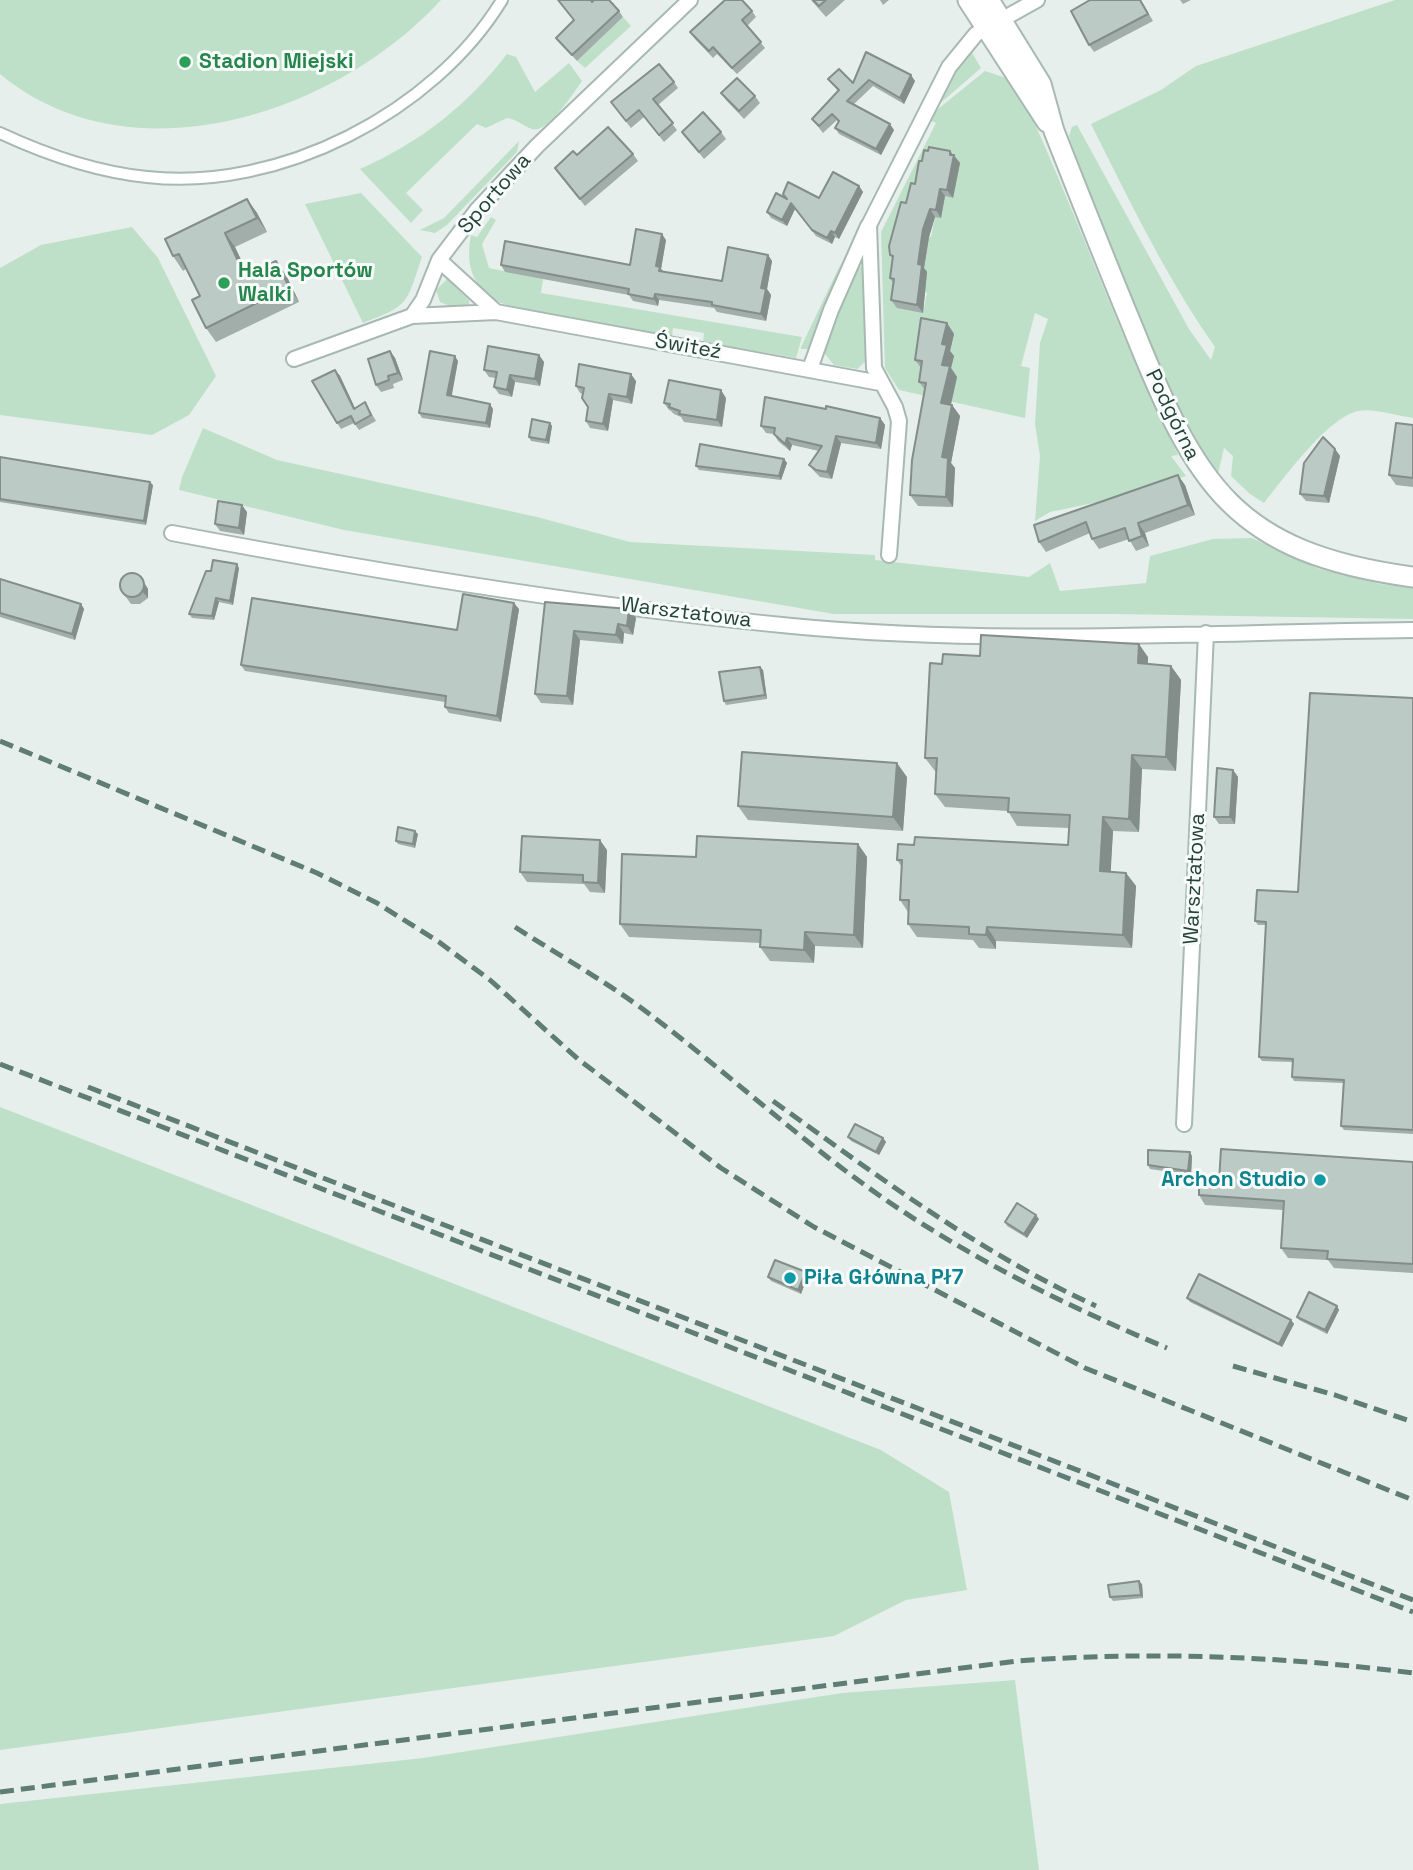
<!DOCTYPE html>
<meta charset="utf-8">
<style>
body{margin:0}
canvas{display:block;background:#e6efeb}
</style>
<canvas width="1413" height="1870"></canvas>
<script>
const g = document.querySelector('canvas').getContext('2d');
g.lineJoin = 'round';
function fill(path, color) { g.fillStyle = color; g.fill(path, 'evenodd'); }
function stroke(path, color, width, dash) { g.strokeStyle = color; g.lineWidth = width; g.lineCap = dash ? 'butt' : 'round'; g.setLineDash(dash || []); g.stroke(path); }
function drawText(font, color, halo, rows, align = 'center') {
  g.font = font + ' "Space Grotesk",sans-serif'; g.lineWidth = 6; g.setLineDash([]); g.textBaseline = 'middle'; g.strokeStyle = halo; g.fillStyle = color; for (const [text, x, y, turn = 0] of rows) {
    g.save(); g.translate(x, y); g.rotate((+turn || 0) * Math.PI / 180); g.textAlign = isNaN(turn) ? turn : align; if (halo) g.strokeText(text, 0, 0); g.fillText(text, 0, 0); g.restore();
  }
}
fill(new Path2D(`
 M0 0H441C338 113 131 183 0 74Z
 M1395 0H1413V418C1397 416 1374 408 1358 411 1327 418 1285 477 1264 503L1250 494 1231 476 1233 456 1224 448 1218 474 1191 435 1159 369 1085 185 1069 136 1072 127 1077 125 1189 329 1211 360 1215 347C1166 277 1129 200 1091 124L1161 90 1196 66Z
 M623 17 631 26 585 68 577 61Z
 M971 51 981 68 936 107 950 78Z
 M507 54 516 57 535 92 569 63 582 81C574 92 548 134 532 129 523 126 517 119 507 118L486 128 477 124 406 193 423 210 411 223 360 169C419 143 468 105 507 54Z
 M985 71 1015 81C1074 204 1117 333 1178 455L1171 456 1186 476 1127 496 1050 512 1035 521 1040 456 1035 424 1040 343 1048 319 1035 313 1021 366 1030 368 1025 418 899 390 885 368 881 232 936 123 929 120 933 113ZM959 163 953 198 945 196 941 217H935L931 237 902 231ZM895 262 924 264V292L927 293 923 313Z
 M519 141 517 152 447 225 435 233 420 230 444 218Z
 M361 193 422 257C406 304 410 305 363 323L305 204Z
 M491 217 496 220 482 244 489 268 543 279 541 293 802 337 796 358 703 342 704 333 673 328 672 336C637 330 514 315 492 298 470 282 466 261 471 235L477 237Z
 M132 227 158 258 216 376 189 415 152 435 0 415V268L41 245Z
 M842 261 808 349H801V347Z
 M857 266 863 268 866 361 857 369 834 365 825 354V344Z
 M447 279 469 300V304L455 308 440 302 436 290Z
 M203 428 277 460 537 517 630 542 875 555V560L1029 577 1050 563 1060 591 1146 583 1150 556 1213 539 1252 538 1319 569 1380 584 1413 588V619L1115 614H834L344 530 179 490 182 477Z
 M0 1107 881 1450 949 1492 967 1590 906 1600 834 1636 0 1750Z
 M1015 1680 1039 1870H0V1804L423 1758 842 1693Z`), '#bfe0c8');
const pedestrian = new Path2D(`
 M0 133C45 154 98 172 147 177 279 192 434 112 502 0`);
const minor = new Path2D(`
 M439 260 496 312
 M412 316 496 312 880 383
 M294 359 412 316 423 300 439 260 477 210 537 146 690 0
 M810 369 831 310 868 226
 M172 533C377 572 584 606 792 626 998 646 1207 632 1413 630
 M889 555 899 421 895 407 874 368 869 225 949 67 976 34 1037 0
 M1184 1124 1206 633`);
const tertiary = new Path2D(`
 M968 0 1047 122
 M989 0 1041 84 1054 131C1080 197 1106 263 1133 328 1196 485 1234 553 1413 577`);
stroke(pedestrian, '#a8b8b2', 14);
stroke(minor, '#a8b8b2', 18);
stroke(tertiary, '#a8b8b2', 23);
stroke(pedestrian, '#fff', 10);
stroke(minor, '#fff', 14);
stroke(tertiary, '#fff', 19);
stroke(new Path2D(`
 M0 741 317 873 377 903 439 942 490 980 578 1059 721 1168 814 1227 1085 1368 1413 1500
 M515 927C557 954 600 978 640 1007 724 1069 800 1141 886 1200 975 1261 1069 1307 1167 1348
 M0 1064 1413 1612
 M88 1087 1413 1600
 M773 1101C878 1176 978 1252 1096 1306
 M1233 1366 1335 1395 1413 1422
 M0 1792 1017 1661C1151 1651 1280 1656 1413 1673`), '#5f7d75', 5, [14, 7]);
fill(new Path2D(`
 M811 0H845L826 17Z
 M880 0H889L883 5Z
 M1090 0H1141L1153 21 1094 52 1089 45Z
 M1180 0H1191L1183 4Z
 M592 2 619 11 623 17 577 61 556 38Z
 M752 11 756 17 747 26 765 48 737 74 717 54 713 58 695 39 690 32Z
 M866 52 915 81 904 104 873 86 854 104 894 130 881 155 839 134 835 128 838 122 837 120 823 133 812 119 838 91 828 79 853 83Z
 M674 82 678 88 658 105 677 130 664 142 644 117 631 128 616 109Z
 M721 93 755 96 760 103 744 119 726 100Z
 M682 132H721L726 139 704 159Z
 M928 151 954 155 960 163 953 198 945 196 941 218 935 217 929 237 924 268 927 272 923 313 897 308 891 300 893 283 890 278 893 259 890 255 906 203 915 184 922 161Z
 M633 154 638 161 585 206 555 168 577 155Z
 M859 186 863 192 839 239 835 237 832 244 816 236 795 209 787 226 771 218 767 212 787 199 819 198Z
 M247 199 257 213 267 232 235 247 248 275H286L299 302 216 342 206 328 200 296 186 269 183 271 173 256Z
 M666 240 661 269 664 272 716 281H722L768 255 772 261 767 289 771 295 766 321 717 312 714 308 659 300 658 306 633 301 629 295 505 272 501 265H630Z
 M947 323 954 334 950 351 954 356 951 368 957 377 951 404 952 405 960 416 951 463 955 468 953 507 918 506 910 495 925 390 919 382 921 368 915 360Z
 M390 351 395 358 403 380 393 384 394 388 381 392 376 385Z
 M539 355 544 362 540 386 515 382 512 397 499 394 494 387 496 378 489 377 484 370Z
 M458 361 451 396 493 409 490 428 422 418 419 413Z
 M335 370 340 376 355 408 365 402 376 421 359 430 354 423 341 429 337 423Z
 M636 381 632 404 613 400 608 431 590 428 586 421 588 407 583 394 580 393 576 386Z
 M726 398 722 427 684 422 681 417 674 414 671 411 669 410 664 403Z
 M880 418 885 425 881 449 841 443 832 479 820 477 814 471 809 465 819 451 792 445 790 451 778 441 774 434 766 433 761 426Z
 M550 423 552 426 549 444 531 441 529 437Z
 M1413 425V487L1396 485 1389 475Z
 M1335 449 1340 456 1329 503 1306 501 1300 494Z
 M0 457 153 485 146 525 0 502Z
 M784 459 787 463 781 480 699 470 696 466Z
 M1185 485 1195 515 1145 533 1149 546 1136 551 1129 539 1099 549 1092 539 1090 533 1046 552 1039 542 1034 525Z
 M247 512 244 535 220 531 215 524Z
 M239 568 233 605 219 602 214 620 192 618 189 614 211 571Z
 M0 579 81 604 84 609 75 640 0 617Z
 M143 581 148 589V598L140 604H131L120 589Z
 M545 602 636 618 633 635 624 633 623 644 580 640 573 705 541 703 535 694Z
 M519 609 501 722 449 713 445 707V702L245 671 241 665 457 630Z
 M980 656 1148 657V664L1171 666 1181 680 1176 771 1142 769 1139 832 1113 831 1110 872 1126 873 1136 886 1132 948 996 941V949L979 948 973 940 917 937 908 924V912L900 900 902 867 897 860 914 845H1068L1069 828 1017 826 1008 811 945 807 935 794 936 772 935 771 925 758 942 664Z
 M760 667 763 670 767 699 726 705 724 701Z
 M1413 698V1134L1344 1130 1341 1126 1343 1083 1294 1081 1292 1077V1062L1262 1061 1259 1057 1266 925H1258L1255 921 1298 892Z
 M1233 770 1238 777 1235 824H1219L1214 817Z
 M907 777 903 831 748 820 738 806Z
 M418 834 415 848 398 844 396 841Z
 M858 844 867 857 863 948 815 946 814 963 770 961 760 947 761 943 629 937 620 924 696 857Z
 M607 850 605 893 590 892 584 884 527 882 520 872Z
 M848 1137 883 1138 886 1142 879 1155 851 1141Z
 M1192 1156 1191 1175 1150 1169 1148 1165Z
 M1413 1162V1273L1334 1268 1328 1260 1288 1258 1281 1248 1283 1210 1205 1205 1199 1195 1219 1181Z
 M1039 1219 1027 1238 1007 1226 1005 1222Z
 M808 1275 801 1294 771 1281 768 1277Z
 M1187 1298 1291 1320 1294 1324 1282 1347 1190 1302Z
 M1337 1306 1339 1310 1327 1334 1299 1320 1297 1317Z
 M1142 1584 1143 1598 1113 1601 1110 1597Z`), '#a1aea9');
fill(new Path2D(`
 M911 75 915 81 904 104 900 98Z
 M890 124 894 130 881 155 876 149Z
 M950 151 960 163 953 198 947 190Z
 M859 186 863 192 839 239 835 233Z
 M940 189 945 196 941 218 936 210Z
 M247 199 257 213 267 232 257 218Z
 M791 203 795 209 787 226 782 220Z
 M930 209 935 217 929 237 924 268 927 272 923 313 917 305 918 264 923 229Z
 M831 231 835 237 832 244 827 238Z
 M225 233 235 247 255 290 245 276Z
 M662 234 666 240 661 269 665 273 664 278 656 266Z
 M768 255 772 261 767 289 771 295 766 321 761 314V288Z
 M276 261 286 275 299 302 289 287Z
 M655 294 659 300 658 306 654 299Z
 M947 323 954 334 950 351 954 356 951 368 957 377 949 413 941 403 942 344Z
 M390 351 395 358 403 380 398 373Z
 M539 355 544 362 540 386 535 379Z
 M455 356 458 361 451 400 447 395Z
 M335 370 340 376 358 415 354 409Z
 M631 374 636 381 632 404 627 397Z
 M510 375 515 382 512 397 507 390Z
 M721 390 726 398 722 427 717 420Z
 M609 394 613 400 608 431 603 424Z
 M490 404 493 409 490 428 486 423Z
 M952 405 960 416 951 463 955 468 953 507 946 497 942 457Z
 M880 418 885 425 881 449 876 443Z
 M550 423 552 426 549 444 546 440Z
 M836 436 841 443 832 479 827 472Z
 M787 438 792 445 790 451 785 444Z
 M1335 449 1340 456 1329 503 1324 496Z
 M784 459 787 463 781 480 779 476Z
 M1178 475 1185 485 1195 515 1188 505Z
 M150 482 153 485 146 525 144 521Z
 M242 505 247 512 244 535 239 528Z
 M1138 523 1145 533 1149 546 1142 536Z
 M237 564 239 568 233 605 230 601Z
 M143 581 148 589V598L142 591Z
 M216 598 219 602 214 620 212 616Z
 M514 603 519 609 501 722 497 716Z
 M81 604 84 609 75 640 72 634Z
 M629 609 636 618 633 635 627 626Z
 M618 624 624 633 623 644 616 635Z
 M574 631 580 640 573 705 567 696Z
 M1139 644 1148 657 1147 676 1138 663Z
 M1171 666 1181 680 1176 771 1166 757Z
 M760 667 763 670 767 699 765 695Z
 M1132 755 1142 769 1139 832 1129 819Z
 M897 763 907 777 903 831 893 817Z
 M1233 770 1238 777 1235 824 1230 817Z
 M1103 817 1113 831 1110 885 1100 871Z
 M415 831 418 834 415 848 413 844Z
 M600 840 607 850 605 893 598 883Z
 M858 844 867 857 863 948 854 935Z
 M1126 873 1136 886 1132 948 1123 935Z
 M987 927 996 941V949L986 935Z
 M805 932 815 946 814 963 804 950Z
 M883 1138 886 1142 879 1155 876 1152Z
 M1190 1152 1192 1156 1191 1175 1188 1171Z
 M1036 1215 1039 1219 1027 1238 1024 1234Z
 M806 1272 808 1275 801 1294 798 1290Z
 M1337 1306 1339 1310 1327 1334 1325 1330Z
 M1291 1320 1294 1324 1282 1347 1279 1344Z
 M1139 1581 1142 1584 1143 1598 1141 1595Z`), '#838d89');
const building = new Path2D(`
 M558 0H591L592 2 594 0H609L619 11 572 55 556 38 574 20Z
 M725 0H742L752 11 742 20 761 42 732 68 713 47 709 51 690 32Z
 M813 0H826L819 6Z
 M1090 0H1140L1148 14 1089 45 1071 11Z
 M866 52 911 75 900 98 869 80 847 101 890 124 876 149 835 128 839 121 832 114 819 126 812 119 839 90 828 79 839 69 853 83Z
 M659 64 674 82 653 99 673 123 659 135 639 110 626 121 611 102Z
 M737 78 755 96 739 111 721 93Z
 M703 112 721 132 699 152 682 132Z
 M608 127 633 154 580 199 555 168 573 151 577 155Z
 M929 147 950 151V155H954L947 190 940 189 936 210 930 209 923 229 918 264 922 265 917 305 891 300 894 279 890 278 893 256 890 255 889 246 901 202 906 203 911 183 915 184 919 161H922L924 150 928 151Z
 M833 172 859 186 835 233 831 231 827 238 812 230 791 203 782 220 767 212 776 193 787 199 783 194 788 182 819 198Z
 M247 199 257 218 225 233 245 276 276 261 289 287 206 328 192 300 200 296 179 254 173 256 165 239Z
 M636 229 662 234 656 266 660 267 659 271 722 281 728 247 768 255 761 288 766 289 761 314 712 305V302L655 294 654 299 628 294 629 289 501 265 505 241 630 265Z
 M921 318 947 323 942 344 947 345 942 365 950 366 941 403 952 405 942 457 948 458 946 497 910 495 912 460 926 383 919 382 922 361 915 360Z
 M488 346 539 355 535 379 510 375 507 390 494 387 497 372 484 370Z
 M390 351 398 373 388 376 389 380 376 385 368 359Z
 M430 351 455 356 447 395 490 404 486 423 419 413Z
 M579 364 631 374 627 397 609 394 603 424 586 421 588 407 582 398 584 388 576 386Z
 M335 370 354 409 365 402 371 415 355 424 351 416 337 423 312 381Z
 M669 380 721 390 717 420 679 414 680 411 669 407 670 404 664 403Z
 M765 397 826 409V406L880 418 876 443 836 436 827 472 816 470 809 465 822 446 787 438 785 444 774 434 775 428 761 426Z
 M532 419 550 423 546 440 529 437Z
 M1396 423 1413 425V478L1389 475Z
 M1323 437 1335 449 1324 496 1300 494 1304 463Z
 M700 444 784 459 779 476 696 466Z
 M0 457 150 482 144 521 0 499Z
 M1178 475 1188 505 1138 523 1142 536 1129 541 1125 528 1092 539 1086 522 1039 542 1034 525Z
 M218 501 242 505 239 528 215 524Z
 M213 560 237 564 230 601 216 598 212 616 189 614 206 571H211Z
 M120 585a12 12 0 1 1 24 0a12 12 0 1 1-24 0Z
 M0 579 81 604 72 634 0 613Z
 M463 594 514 603 497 716 445 707 446 696 241 665 252 598 457 630Z
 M545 602 629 609 627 626 618 624 616 635 574 631 567 696 535 694Z
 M981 635 1139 644 1138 663 1171 666 1166 757 1132 755 1129 819 1103 817 1100 871 1126 873 1123 935 987 927 986 935 969 934V927L908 924 909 900H900L902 860H897L898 844 914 845 915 837 1068 845 1070 815 1008 812 1009 798 935 794 937 758H925L930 663 942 664 943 654 980 656Z
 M760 667 765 695 724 701 719 672Z
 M1310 693 1413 698V1130L1341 1126 1344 1080 1292 1077 1293 1059 1259 1057 1266 922 1255 921 1257 890 1298 892Z
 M742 752 897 763 893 817 738 806Z
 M1217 768 1233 770 1230 817H1214Z
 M398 827 415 831 413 844 396 841Z
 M522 836 600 840 598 883 583 882V875L520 872Z
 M697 836 858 844 854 935 805 932 804 950 760 947 761 930 620 924 622 854 696 857Z
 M855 1124 883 1138 876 1152 848 1137Z
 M1221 1149 1413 1162V1264L1327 1259 1328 1251 1281 1248 1284 1201 1199 1195V1180L1219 1181Z
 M1148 1150 1190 1152 1188 1171 1148 1165Z
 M1017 1203 1036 1215 1024 1234 1005 1222Z
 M775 1260 806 1272 798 1290 768 1277Z
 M1199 1274 1291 1320 1279 1344 1187 1298Z
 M1309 1292 1337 1306 1325 1330 1297 1317Z
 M1139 1581 1141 1595 1110 1597 1108 1585Z`);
fill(building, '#bbcac4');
stroke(building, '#838d89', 2);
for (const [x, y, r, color] of [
 [185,62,7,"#2e9e5b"],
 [224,283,7,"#2e9e5b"],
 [1320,1180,7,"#0f9aa8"],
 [790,1278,7,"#0f9aa8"]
]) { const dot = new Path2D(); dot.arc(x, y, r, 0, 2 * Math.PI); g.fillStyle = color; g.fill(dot); stroke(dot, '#f7fbf9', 2.5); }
drawText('bold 21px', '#27864d', '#f7fbf9', [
 ["Stadion Miejski",199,62],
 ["Hala Sportów",238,271],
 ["Walki",238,295]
], 'left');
drawText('21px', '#24423a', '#f7fbf9', [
 ["Sportowa",495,194,-49],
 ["Świteź",688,347,10],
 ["Podgórna",1172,415,64],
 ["Warsztatowa",686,613,7],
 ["Warsztatowa",1195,879,-87]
]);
drawText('bold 21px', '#0d838f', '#f7fbf9', [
 ["Archon Studio",1306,1180],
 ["Piła Główna Pł7",804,1278,"left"]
], 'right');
</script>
